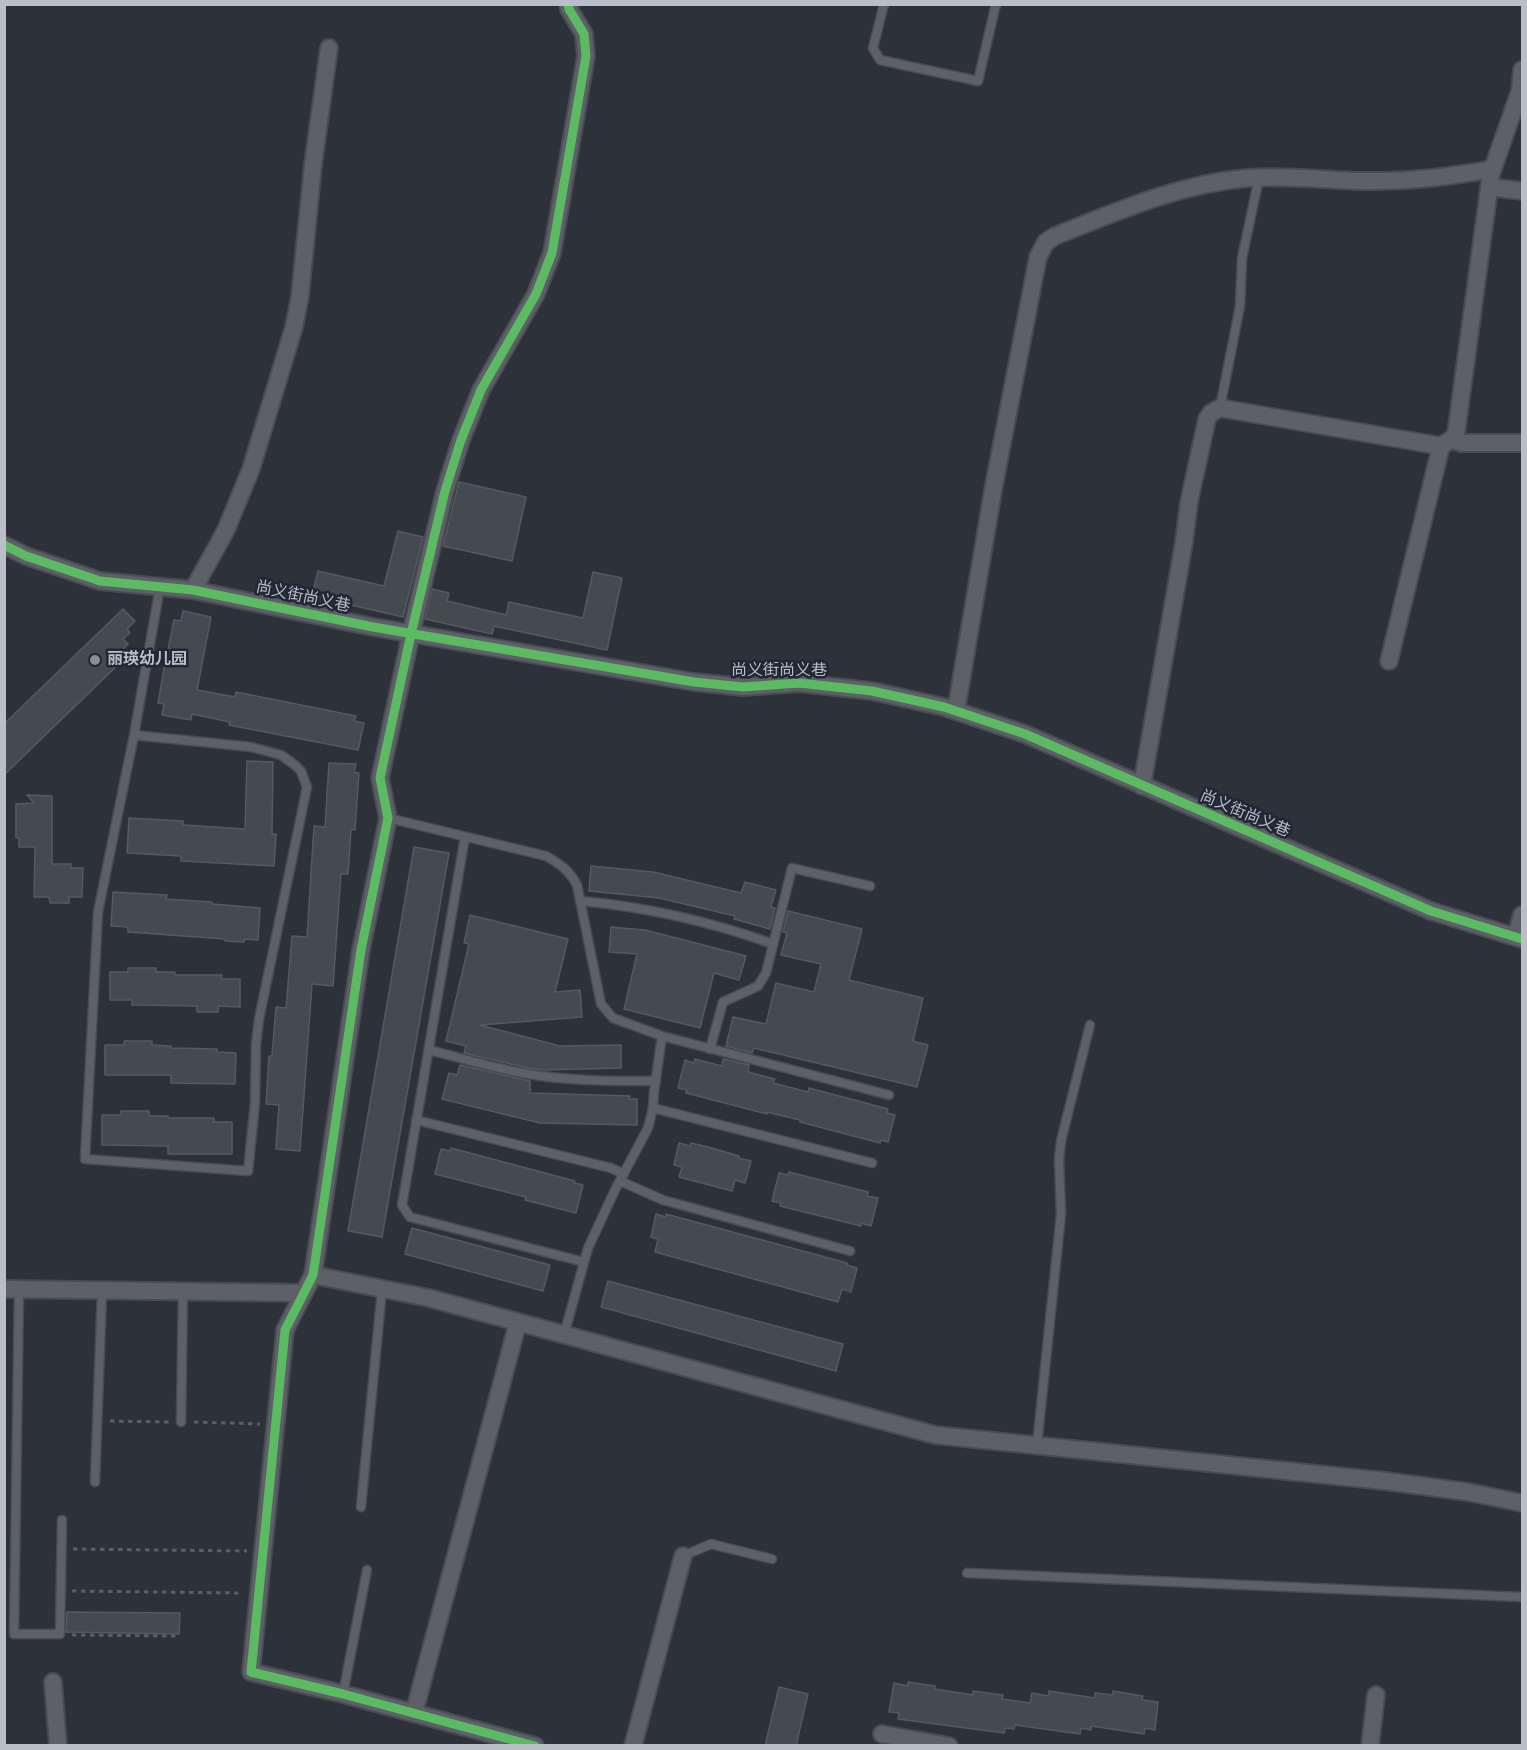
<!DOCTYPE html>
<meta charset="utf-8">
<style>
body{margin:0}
#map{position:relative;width:1527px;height:1750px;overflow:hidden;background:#2d3139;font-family:Helvetica,sans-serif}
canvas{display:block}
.frame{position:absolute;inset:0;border:6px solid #b9bec9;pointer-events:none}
</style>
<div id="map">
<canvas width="1527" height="1750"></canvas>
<div class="frame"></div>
</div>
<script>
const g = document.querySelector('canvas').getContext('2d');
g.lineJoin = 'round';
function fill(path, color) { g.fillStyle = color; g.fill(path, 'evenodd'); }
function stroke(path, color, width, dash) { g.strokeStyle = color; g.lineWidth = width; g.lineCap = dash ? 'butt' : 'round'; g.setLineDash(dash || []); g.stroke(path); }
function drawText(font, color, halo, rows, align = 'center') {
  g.font = font + ' Helvetica,"Noto Sans SC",sans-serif'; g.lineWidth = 5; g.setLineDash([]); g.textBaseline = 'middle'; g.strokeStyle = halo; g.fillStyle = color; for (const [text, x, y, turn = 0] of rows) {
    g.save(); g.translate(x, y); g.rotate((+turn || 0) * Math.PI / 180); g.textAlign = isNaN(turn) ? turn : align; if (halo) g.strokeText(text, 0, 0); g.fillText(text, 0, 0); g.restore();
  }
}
const building = new Path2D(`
 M459 482 526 497 512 561 443 546Z
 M398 531 423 537 403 617 312 596 318 571 384 586Z
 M593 572 622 578 607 650 494 626 492 634 425 619 432 589 449 593 447 601 506 615 509 602 583 618Z
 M123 609 135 621 127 629 130 633 123 639 128 644 120 653 125 658 4 775V724Z
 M183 611 211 617 197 690 235 697 236 692 356 716 354 721 364 723 358 750 229 725 230 722 192 714 191 720 162 715 164 704 158 703 163 674 174 620 181 621Z
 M247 761 273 762 272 834H276L274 866 181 861V856L127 853 129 818 183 821V825L245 829Z
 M329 763 356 764 354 772 359 773 355 830 351 829 348 874H341L333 986 312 984 300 1151 276 1149 279 1105 266 1104 269 1056H272L276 1007 286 1008 292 936 307 937 314 826 325 827Z
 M27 795 52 796V864H71V868H83L82 897H69V903H50L49 897H34L35 847H19V838H16V804L34 803Z
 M414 847 449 853 382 1237 348 1231Z
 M591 866 653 872 741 893 745 882 776 890 771 907 775 908 770 929 734 919 735 916 659 898 589 891Z
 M113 892 167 895 166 899 212 902V904L260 908 258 940 244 939V942L225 941V939L128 932V927L111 926Z
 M788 911 862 929 849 980 923 998 913 1041 928 1045 917 1087 754 1048 752 1053 726 1046 733 1017 766 1024 776 983 814 992 821 964 781 955 787 933 783 932Z
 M470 915 568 939 555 992 580 990 582 1017 480 1025 560 1046 621 1045V1068L542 1070 528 1068 464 1053 466 1046 446 1041 469 944 464 943Z
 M611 927 645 930 746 956 739 980 714 973 700 1028 624 1009 637 954 609 952Z
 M128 968H156V972H175V975H222L221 979H240V1007L218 1006V1012H197V1006L132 1005V1000H110V972H128Z
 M124 1041H152V1045L171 1046V1048L217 1049V1052L236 1053 235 1084 171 1083V1075H105V1045H124Z
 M695 1059 722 1066 723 1059 749 1065 748 1072 775 1079 773 1083 808 1092 809 1088 888 1109 887 1113 895 1115 888 1142 881 1140 880 1143 800 1122V1120L767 1112V1114L686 1093 687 1090 678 1088 685 1060 694 1063Z
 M460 1065 530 1081V1093L630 1096 629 1099H637V1125L540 1123 442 1099 449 1073 457 1075Z
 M121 1111H149V1116H168V1118H214V1122H232V1154H168V1146L102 1145V1115H121Z
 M679 1143 690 1146 691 1143 708 1147 739 1156 738 1158 751 1161 745 1183 735 1180 732 1191 679 1177 682 1167 674 1165Z
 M451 1148 575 1181 574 1183 583 1185 576 1213 525 1200 526 1197 435 1174 441 1149 450 1151Z
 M789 1172 868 1192 867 1196 878 1198 871 1226 861 1223V1226L780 1206 781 1203 772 1201 779 1173 788 1175Z
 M656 1214 666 1217V1214L847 1263V1265L857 1268 851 1292 842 1289 838 1302 655 1252 658 1239 651 1237Z
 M412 1228 550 1265 543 1291 405 1254Z
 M608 1281 843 1344 836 1371 601 1307Z
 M67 1612 180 1613 179 1634 66 1632Z
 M908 1682 935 1686V1689L973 1695V1691L1003 1695 1002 1699 1030 1703 1032 1693 1049 1696V1691L1095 1698V1693L1113 1695V1691L1143 1696 1142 1700 1158 1702 1155 1730 1145 1728 1144 1734 1091 1726V1730L1081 1728 1080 1734 1015 1725 1014 1729 1005 1728 1004 1733 898 1719 899 1713 889 1712 894 1683 908 1686Z
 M779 1687 808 1694 796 1746H765Z`);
fill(building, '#454950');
stroke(building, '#565961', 1.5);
const service = new Path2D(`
 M884 4 873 48 880 60 978 81 996 4
 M1220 408 1240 306 1242 258 1259 178
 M134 735 251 747 281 755 295 765 301 771 307 787 259 1019 256 1044 255 1103 248 1171 85 1159 98 912 134 735 160 587
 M388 818 546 856C560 864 569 870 577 885L601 1004 613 1018 662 1036 889 1095
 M465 837 402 1205 410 1217 584 1262
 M580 901C648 907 709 921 773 944
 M710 1049 723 1002 758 986 766 973 792 868 870 886
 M429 1050C466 1059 502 1071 541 1076 579 1081 617 1081 656 1081
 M653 1108 872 1163
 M416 1120 611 1168 624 1174
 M620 1181 663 1200 850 1251
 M19 1289 14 1634H60L62 1520
 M564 1335 588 1248 615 1190 648 1128 653 1108 654 1092 662 1036
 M181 1422 183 1292
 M1037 1445 1061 1214 1059 1160 1061 1141 1090 1025
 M95 1482 102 1291
 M361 1507 382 1289
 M683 1556 711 1544 772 1559
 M967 1573 1522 1597
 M343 1694 367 1570`);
const minor = new Path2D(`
 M1489 187 1522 191
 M1452 439 1461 443H1522
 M4 545 26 556 100 581 193 590 373 627 694 682 743 687 799 683 872 691 944 707 1025 734 1431 911 1522 939
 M193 590 226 530 251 469 294 327 300 296 313 165 329 48
 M1389 661 1441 446
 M956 711 994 485 1038 257 1046 242 1055 236C1118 211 1179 184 1247 178 1285 175 1323 180 1361 181 1405 182 1449 177 1493 169
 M1142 786 1184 542 1189 502 1207 419 1211 413 1220 408 1441 446 1452 439 1456 434 1491 174 1520 91 1522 70
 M1516 937 1522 915
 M313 1275 429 1298 935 1435 1385 1481 1468 1492 1522 1503
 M4 1289 304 1293
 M53 1682 58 1746
 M414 1713 518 1322
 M882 1734 949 1746
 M535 1746 343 1694 251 1672 285 1330 313 1275 361 950 388 818 380 778 411 634 445 491 461 440 481 390 536 294 552 253 586 56 584 34 569 9 568 4
 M633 1746 683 1556
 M1370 1746 1376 1695`);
stroke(service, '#494c52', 11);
stroke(minor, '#494c52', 20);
stroke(new Path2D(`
 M110 1421 170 1422
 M194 1422 260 1424
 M73 1549 247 1551
 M72 1591 243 1593
 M72 1635 178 1636`), '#5b5f64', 3, [4.5, 4.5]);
stroke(service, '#5e6067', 8);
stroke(minor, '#5e6067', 16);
stroke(new Path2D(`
 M4 545 26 556 100 581 193 590 373 627 694 682 743 687 799 683 872 691 944 707 1025 734 1431 911 1522 939
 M535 1746 343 1694 251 1672 285 1330 313 1275 361 950 388 818 380 778 411 634 445 491 461 440 481 390 536 294 552 253 586 56 584 34 569 9 568 4`), '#5cba63', 9);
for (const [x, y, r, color] of [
 [95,660,6,"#888d97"]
]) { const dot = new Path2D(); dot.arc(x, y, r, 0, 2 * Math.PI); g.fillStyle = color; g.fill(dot); stroke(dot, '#212734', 2); }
drawText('16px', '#b9bec9', '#212734', [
 ["尚义街尚义巷",303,597,12],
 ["尚义街尚义巷",779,671],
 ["尚义街尚义巷",1245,814,23]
]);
drawText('bold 16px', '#b9bec9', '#212734', [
 ["丽瑛幼儿园",107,660]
], 'left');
</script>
